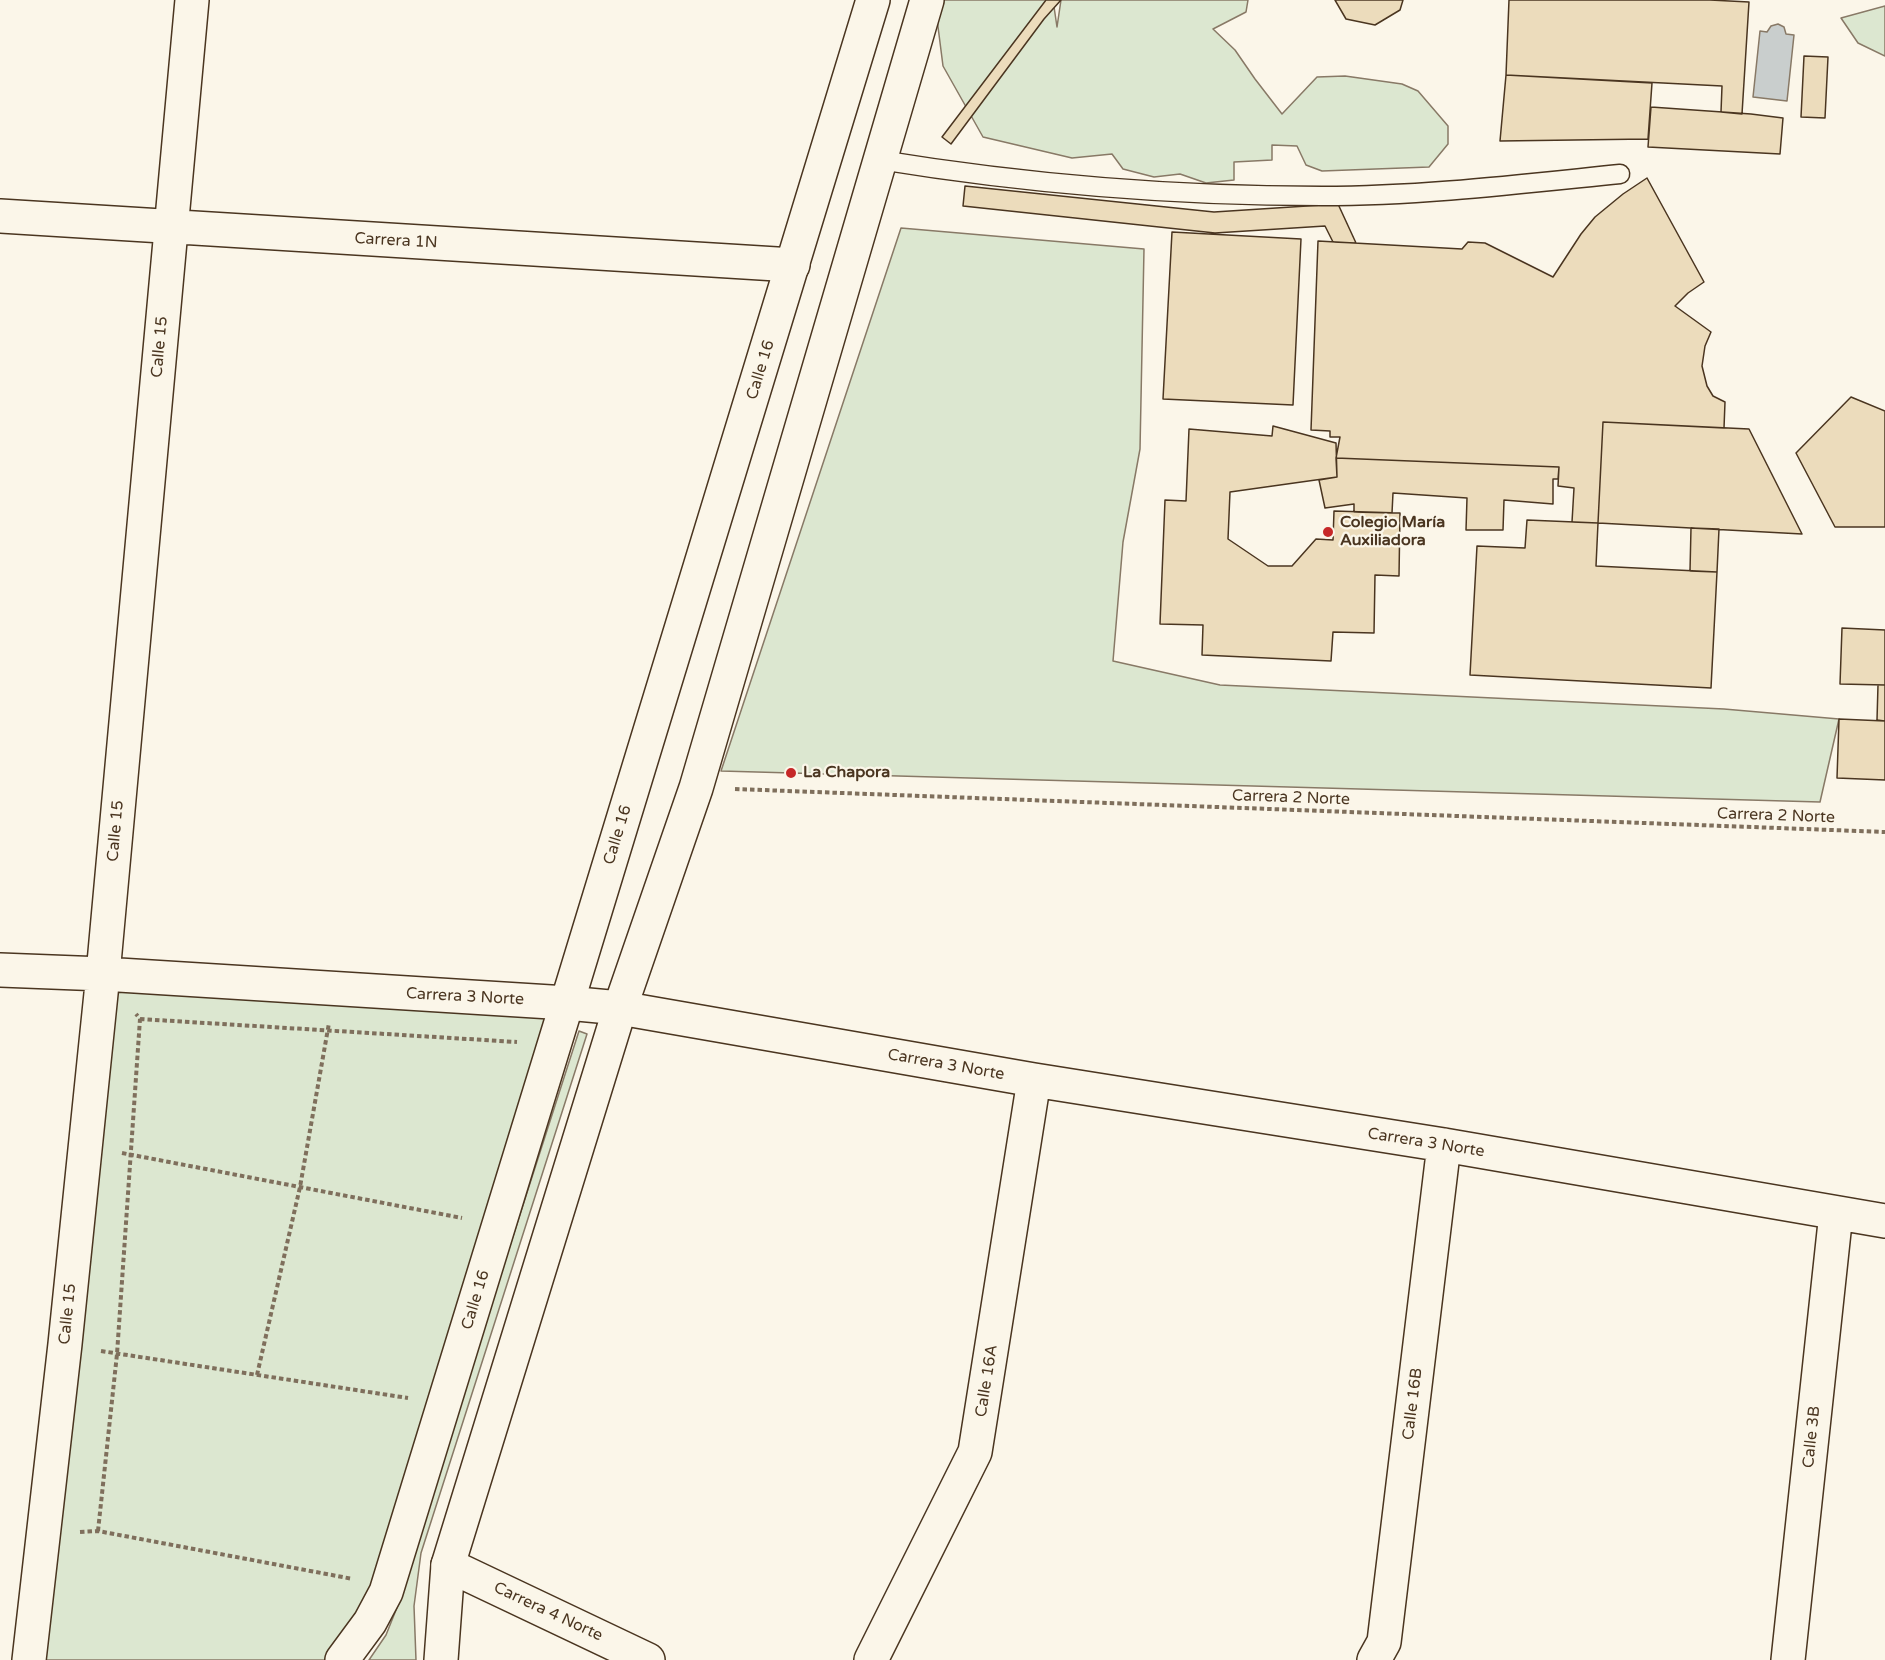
<!DOCTYPE html>
<meta charset="utf-8">
<style>
body{margin:0}
canvas{display:block;background:#fbf6e9}
</style>
<canvas width="1885" height="1660"></canvas>
<script>
const g = document.querySelector('canvas').getContext('2d');
g.lineJoin = 'round';
function fill(path, color) { g.fillStyle = color; g.fill(path, 'evenodd'); }
function stroke(path, color, width, dash) { g.strokeStyle = color; g.lineWidth = width; g.lineCap = dash ? 'butt' : 'round'; g.setLineDash(dash || []); g.stroke(path); }
function drawText(font, color, halo, rows, align = 'center') {
  g.font = font + ' "Varela Round",sans-serif'; g.lineWidth = 4.5; g.setLineDash([]); g.textBaseline = 'middle'; g.strokeStyle = halo; g.fillStyle = color; for (const [text, x, y, turn = 0] of rows) {
    g.save(); g.translate(x, y); g.rotate((+turn || 0) * Math.PI / 180); g.textAlign = isNaN(turn) ? turn : align; if (halo) g.strokeText(text, 0, 0); g.fillText(text, 0, 0); g.restore();
  }
}
const green = new Path2D(`
 M944 0H1053L1057 27 1061 0H1248L1246 12 1213 29 1235 50 1255 79 1282 114 1317 77 1345 76 1402 84 1418 91 1448 126V144L1429 167 1322 171 1306 165 1297 146 1272 145V160L1234 162V180L1206 183 1180 174 1154 177 1123 169 1112 154 1072 158 983 137 943 66 936 11Z
 M1885 6V56L1858 43 1841 18Z
 M901 228 1144 249 1140 449 1123 542 1113 661 1220 685 1724 709 1839 719 1820 802 721 771Z
 M103 974 567 1003 386 1592 342 1660H29Z
 M579 1031 587 1034 421 1553 414 1606 416 1660H369L386 1635 400 1600 412 1550Z`);
fill(green, '#dce7d0');
stroke(green, '#887966', 1.5);
const water = new Path2D(`
 M1778 24 1784 27 1786 34 1794 35 1787 101 1753 97 1760 31 1767 32 1771 26Z`);
fill(water, '#c9cecd');
stroke(water, '#887966', 1.5);
const building = new Path2D(`
 M1046 0H1061L1044 19 951 144 942 137Z
 M1335 0H1403L1400 10 1375 25 1346 19Z
 M1509 0H1710L1749 2 1742 114 1721 112 1722 86 1506 75Z
 M1804 56 1828 57 1825 118 1801 117Z
 M1506 75 1652 83 1648 139 1500 141Z
 M1651 107 1751 114 1783 118 1780 154 1648 147Z
 M1647 178 1704 282 1688 293 1675 306 1711 332 1705 346 1702 366 1707 386 1713 396 1725 402 1724 428 1603 422 1598 523 1572 522 1574 488 1558 486 1559 467 1336 458 1340 437H1330V431L1311 430 1318 241 1462 249 1468 242 1485 243 1553 277 1581 234 1595 217 1623 194Z
 M965 186 1214 212 1338 204 1356 243 1333 242 1325 226 1215 233 963 206Z
 M1172 232 1301 239 1293 405 1163 399Z
 M1851 397 1885 411V527H1835L1796 453Z
 M1603 422 1749 429 1802 534 1598 523Z
 M1273 426 1336 443 1337 477 1230 492 1228 539 1268 566H1292L1316 539 1333 540 1334 511 1400 513 1399 576 1375 575 1374 633 1333 632 1331 661 1202 655 1203 625 1160 624 1165 500 1186 501 1189 429 1272 436Z
 M1336 458 1559 467 1558 479H1553V504L1504 500 1503 530H1466L1467 498 1393 493 1392 513 1354 512V504L1325 508 1319 480 1337 477Z
 M1527 520 1598 523 1596 566 1717 572 1711 688 1470 675 1477 546 1525 548Z
 M1691 528 1719 529 1717 572 1690 571Z
 M1842 628 1885 630V685L1840 684Z
 M1878 685H1885V721L1877 720Z
 M1839 719 1885 721V780L1837 778Z`);
fill(building, '#ecdcbc');
stroke(building, '#4a3520', 1.5);
const service = new Path2D(`
 M880 160C1027 184 1173 196 1322 196 1422 196 1521 184 1620 174`);
const minor = new Path2D(`
 M0 216 793 265
 M0 970 103 974 567 1003 620 1008 1034 1080 1444 1145 1885 1221
 M448 1565 648 1660
 M29 1660 65 1344 103 974 192 0
 M871 1660 975 1452 1034 1080
 M1374 1660 1384 1642 1444 1145
 M1788 1660 1836 1213`);
const secondary = new Path2D(`
 M342 1660 370 1622 386 1592 567 1003 873 0
 M441 1660 448 1565 620 1008 696 788 927 0`);
stroke(service, '#4a3520', 21);
stroke(minor, '#4a3520', 36);
stroke(secondary, '#4a3520', 36);
stroke(new Path2D(`
 M735 789 1885 832
 M140 1019 517 1042
 M122 1153 462 1218
 M101 1351 408 1398
 M257 1375 300 1187 329 1023
 M98 1531 117 1354 140 1019 136 1014
 M80 1532 98 1531 353 1579`), '#7f6f5c', 4, [4.5, 3]);
stroke(service, '#fbf6e9', 18);
stroke(minor, '#fbf6e9', 33);
stroke(secondary, '#fbf6e9', 33);
for (const [x, y, r, color] of [
 [1328,532,6,"#c62828"],
 [791,773,6,"#c62828"]
]) { const dot = new Path2D(); dot.arc(x, y, r, 0, 2 * Math.PI); g.fillStyle = color; g.fill(dot); stroke(dot, '#fbf6e9', 2); }
drawText('16px', '#4a3520', '#fbf6e9', [
 ["Carrera 1N",396,241,3],
 ["Calle 15",160,347,-85],
 ["Calle 16",761,370,-73],
 ["Carrera 2 Norte",1291,798,2],
 ["Carrera 2 Norte",1776,816,2],
 ["Calle 15",116,831,-85],
 ["Calle 16",618,835,-73],
 ["Carrera 3 Norte",465,997,3],
 ["Carrera 3 Norte",946,1065,10],
 ["Carrera 3 Norte",1426,1143,9],
 ["Calle 16",476,1300,-73],
 ["Calle 15",68,1314,-84],
 ["Calle 16A",987,1381,-81],
 ["Calle 16B",1413,1404,-83],
 ["Calle 3B",1812,1437,-84],
 ["Carrera 4 Norte",548,1612,25]
]);
drawText('bold 16px', '#4a3520', '#fbf6e9', [
 ["Colegio María",1340,523],
 ["Auxiliadora",1340,541],
 ["La Chapora",803,773]
], 'left');
</script>
